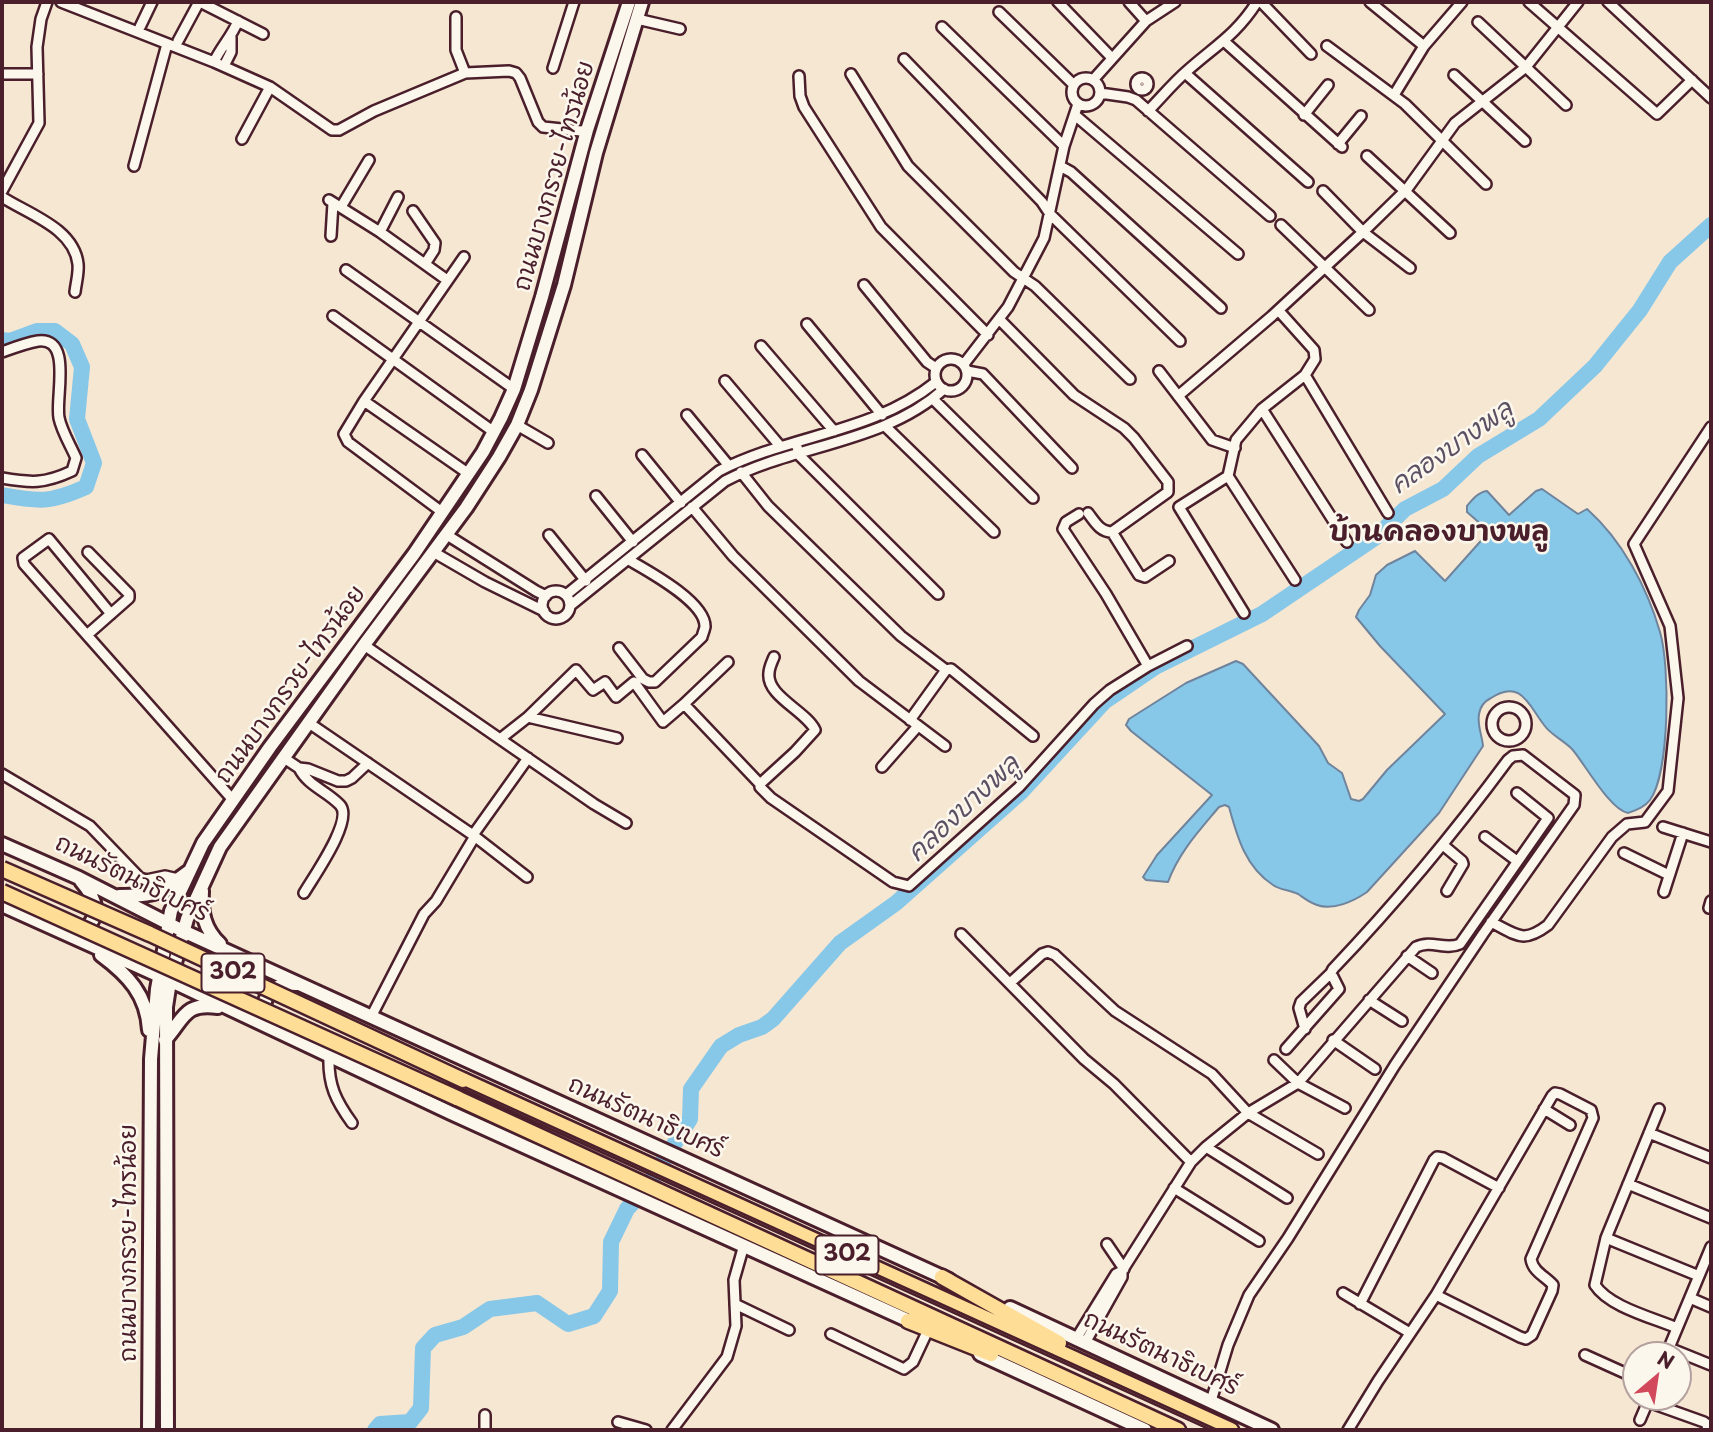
<!DOCTYPE html>
<meta charset="utf-8">
<style>
body{margin:0}
#map{position:relative;width:1713px;height:1432px;overflow:hidden;background:#f6e7d3;font-family:"Playpen Sans",sans-serif}
canvas{display:block}
.frame{position:absolute;inset:0;border:4px solid #4a1f2b;pointer-events:none}
.north{position:absolute;left:1622px;top:1341px;width:70px;height:70px;box-sizing:border-box;background:#fbf7ec;border:2px solid #b4a19f;border-radius:50%;rotate:29deg;font-size:19px;font-weight:700;line-height:28px;text-align:center;color:#4a1f2b}
.north::after{content:'';display:block;margin:auto;width:24px;height:32px;background:#d1495b;clip-path:polygon(50% 0,100% 100%,50% 72%,0 100%)}
</style>
<div id="map">
<canvas width="1713" height="1432"></canvas>
<div class="frame"></div>
<div class="north">N</div>
</div>
<script>
const g = document.querySelector('canvas').getContext('2d');
g.lineJoin = 'round';
function fill(path, color) { g.fillStyle = color; g.fill(path, 'evenodd'); }
function stroke(path, color, width, dash) { g.strokeStyle = color; g.lineWidth = width; g.lineCap = dash ? 'butt' : 'round'; g.setLineDash(dash || []); g.stroke(path); }
function drawText(font, color, halo, rows, align = 'center') {
  g.font = font + ' "Playpen Sans","Playpen Sans Thai",sans-serif'; g.lineWidth = 5; g.setLineDash([]); g.textBaseline = 'middle'; g.strokeStyle = halo; g.fillStyle = color; for (const [text, x, y, turn = 0] of rows) {
    g.save(); g.translate(x, y); g.rotate((+turn || 0) * Math.PI / 180); g.textAlign = isNaN(turn) ? turn : align; if (halo) g.strokeText(text, 0, 0); g.fillText(text, 0, 0); g.restore();
  }
}
const water = new Path2D(`
 M1542 489 1578 514 1587 509C1622 540 1647 587 1660 632 1670 665 1670 772 1650 800 1645 807 1636 810 1628 813 1610 810 1585 764 1572 749 1563 740 1551 735 1544 725 1529 706 1521 678 1491 698 1485 701 1480 707 1479 714 1477 725 1482 735 1483 746L1439 813 1367 892C1354 901 1333 911 1317 905 1310 903 1304 898 1298 894 1290 890 1280 890 1273 885 1245 867 1237 836 1229 807L1225 805 1219 807C1199 831 1179 852 1168 882L1146 880 1143 877 1157 855 1212 795 1131 731 1126 725 1129 719 1186 683 1236 661 1243 664 1319 746 1328 763 1342 773 1351 799 1359 801 1363 799 1387 770 1445 714 1380 646 1356 617 1359 610 1370 595 1376 575 1387 565 1415 551 1445 581 1487 534 1483 526 1467 512V506C1472 500 1478 492 1487 491L1509 515 1536 491Z`);
fill(water, '#87c7e8');
stroke(water, '#6f849c', 2);
stroke(new Path2D(`
 M2 340 10 341 37 331H55L72 344 82 367 77 419 94 463 86 487C50 503 40 502 2 495
 M375 1430 380 1424 410 1422 421 1408 423 1348 435 1335 463 1327 490 1309 537 1303 568 1324 594 1316 610 1291 611 1242 627 1209 647 1187 690 1119 691 1089 721 1046 739 1035 762 1027 773 1019 840 943 896 903 1021 792 1104 702 1157 666 1262 614 1376 537 1405 509 1443 489 1478 456 1539 419 1595 366 1640 310 1670 262 1711 225`), '#87c7e8', 16);
const street = new Path2D(`
 M61 2 214 62 270 87 332 130H339L374 111 465 73 509 71 516 73 520 78 538 122 543 127 581 131 587 130
 M200 2 263 34
 M1058 2 1112 58
 M1129 2 1146 21
 M1261 2 1311 54
 M1370 2 1424 46
 M1529 2 1657 114 1692 80
 M1608 2 1711 98
 M999 12 1074 85
 M456 17V50L465 73
 M637 19 680 29
 M1478 22 1566 105
 M140 27 152 2
 M942 27 1064 146
 M178 41 199 2
 M1225 42 1342 147
 M1327 46 1405 104 1486 184
 M904 59 1042 202 1050 214 1180 341
 M214 62C221 47 232 36 238 21
 M224 66 231 52V37
 M553 68 574 2
 M1185 73 1308 182
 M2 74H38
 M851 74 908 166 1014 272 1035 286 1130 379
 M1454 75 1525 141
 M799 76 800 96 804 107 881 227 988 335
 M1136 84a6 6 0 1 1 12 0a6 6 0 1 1-12 0Z
 M1072 92a14 14 0 1 1 28 0a14 14 0 1 1-28 0Z
 M1093 80 1146 21 1175 2
 M1100 93 1128 97 1136 100 1270 216
 M1394 95 1424 46 1462 2
 M1148 111C1161 98 1173 83 1187 71 1215 46 1236 35 1257 2
 M1304 115 1328 85
 M1076 116 1238 254
 M242 139 270 87
 M1338 144 1361 116
 M1367 156 1450 233
 M134 166 167 44
 M1060 166 1071 172 1221 308
 M2 191 39 123 37 47 41 19 47 2
 M1323 191 1363 232 1410 268
 M2 197C28 214 74 228 78 264 79 273 76 283 75 292
 M329 200 380 232 447 280
 M341 207 369 160
 M413 211 435 243 434 250 425 264
 M1281 225 1369 310
 M380 232 398 197
 M331 236 333 203
 M346 270 514 389
 M864 285 927 362 936 368
 M333 316 494 432
 M1000 320 1074 395 1124 428 1134 438 1168 482V492L1112 532C1100 532 1095 522 1088 513
 M807 324 882 415
 M761 346 834 431
 M2 352C13 348 26 343 38 341 73 337 55 397 59 418 62 432 71 446 76 458L72 471C44 484 31 483 2 478
 M935 375a16 16 0 1 1 32 0a16 16 0 1 1-32 0Z
 M964 364 1008 307 1044 238 1064 146 1078 104
 M967 371 983 374 1072 468
 M1159 371 1212 440 1235 448
 M1305 375 1388 513
 M725 381 780 446
 M1178 396 1272 316 1363 232 1407 189 1455 123 1526 67 1578 2
 M933 399 1033 498
 M364 401 469 474
 M1262 409 1347 542
 M687 415 729 466
 M517 425 548 443
 M885 426 994 532
 M797 447 800 456 938 594
 M642 455 681 503
 M741 472 768 506 901 636 946 670
 M1228 476 1295 580
 M596 496 633 542
 M692 507 733 556 859 681 945 746
 M442 512 348 442 344 434 364 401 464 257
 M1079 514 1066 522 1063 529 1106 594 1148 666
 M1112 532 1139 575 1145 577 1169 561
 M447 535 536 591 546 596
 M549 535 586 581
 M435 553 485 582 544 611
 M542 605a14 14 0 1 1 28 0a14 14 0 1 1-28 0Z
 M566 595 719 471C791 434 871 434 936 382
 M571 605 725 481C795 444 883 444 944 389
 M1244 613 1179 507 1228 476 1236 440 1262 409 1305 375 1315 359 1314 350 1279 311
 M111 614 49 539 23 558 24 564 233 800
 M87 635 129 598V594L88 552
 M364 645 594 804 626 823
 M619 648 643 679 649 682H655L702 637C702 636 705 628 705 627 706 602 648 571 629 560
 M774 657C772 662 769 668 769 673 766 696 806 711 815 730L795 752 760 784V787L771 798 893 882 909 886 1019 787 1094 704 1110 690 1148 666 1187 646
 M684 704 728 662
 M1492 724a17 17 0 1 1 34 0a17 17 0 1 1-34 0Z
 M528 717 576 670 593 690 605 682 616 697 634 682 663 722 684 704 760 784
 M910 720 946 670 951 669 1033 736
 M309 723 473 835 527 877
 M500 739 528 717 617 738
 M284 758 299 768 308 769 338 781H346L352 778 368 763
 M882 767 918 726
 M299 768C308 786 327 791 340 805 354 820 314 876 304 893
 M2 774 90 826 140 878 146 880 165 876 178 879
 M1663 827 1711 842
 M473 835 528 758
 M1485 837 1517 861
 M1443 845 1462 861 1463 864 1447 891
 M1624 853 1669 875
 M1664 892 1683 833
 M1709 908 1711 901
 M1491 922C1517 935 1523 944 1548 925L1612 837 1627 824 1645 822 1668 791 1678 698 1670 626 1634 544 1711 427
 M961 934 1084 1059 1114 1084 1191 1162
 M1407 956 1432 973
 M1010 983 1042 954 1048 952 1055 955 1115 1011 1212 1074 1248 1113 1318 1154
 M1369 1000 1402 1021
 M371 1017 424 914 436 901 475 836
 M1305 1029 1299 1008 1301 1002 1331 973
 M1333 1040 1375 1069
 M329 1057C328 1085 336 1101 352 1123
 M1274 1060 1298 1083 1345 1108
 M1544 1109 1570 1125
 M1659 1109 1606 1238 1595 1285C1609 1307 1654 1318 1677 1328
 M1649 1133 1711 1158
 M1206 1147 1287 1198
 M1628 1184 1711 1218
 M1174 1188 1259 1241
 M1606 1238 1699 1276
 M1107 1244 1124 1269
 M1122 1271 1191 1162 1206 1147 1248 1113 1298 1083 1416 947C1432 939 1445 951 1460 944L1548 818 1517 793
 M1343 1293 1410 1333
 M1690 1298 1711 1307
 M735 1304 789 1330
 M1360 1304 1434 1160 1437 1157 1443 1158 1499 1188
 M831 1334 904 1369 913 1362 928 1330
 M1076 1339 1116 1274 1122 1271V1277L1085 1343
 M1669 1348 1711 1365
 M1585 1355 1636 1378
 M1666 1355 1711 1247
 M1211 1401 1228 1345 1249 1295 1288 1238 1395 1065 1483 934 1574 805 1575 795 1523 755 1513 756 1508 760C1454 833 1396 903 1333 969L1331 973 1339 989 1286 1049
 M1648 1402 1704 1422 1708 1425 1707 1430
 M485 1415V1430
 M1640 1420 1649 1399
 M618 1422 646 1430
 M672 1430 727 1357 736 1326 734 1280 744 1245
 M1348 1430 1378 1381 1436 1295 1552 1096 1555 1093 1560 1094 1591 1110 1593 1118 1531 1259C1533 1272 1545 1276 1553 1285L1552 1291 1532 1335 1526 1339 1520 1337 1436 1295`);
const secondary = new Path2D(`
 M2 844 79 878 183 931 949 1280
 M202 891C201 912 204 929 220 944
 M119 896C155 896 159 894 188 872
 M2 905 182 986 451 1113 916 1324
 M80 933C103 917 97 900 81 881
 M101 955C128 975 147 995 149 1030
 M266 1019C258 997 275 982 296 984
 M165 1040C184 1019 184 1002 218 1007
 M1010 1308 1272 1430
 M980 1354 1145 1430
 M149 1430 151 1059 157 989 171 911 203 843 270 747 414 554 483 452 501 418 514 389 542 297 587 130 629 2
 M167 1430 166 1007 170 981 187 919 220 847 364 645 466 508 499 457 517 425 531 390 564 285 596 153 642 2`);
const primary = new Path2D(`
 M463 1080 1231 1430
 M457 1098 1178 1430
 M942 1277 1059 1343
 M908 1321 991 1354`);
stroke(street, '#4a1f2b', 14);
stroke(secondary, '#4a1f2b', 18);
stroke(primary, '#4a1f2b', 19);
stroke(street, '#fbf7ec', 9);
stroke(secondary, '#fbf7ec', 12);
stroke(primary, '#fedd96', 14);
stroke(new Path2D(`
 M2 870 343 1026 449 1080 1217 1430
 M2 888 336 1041 418 1074`), '#4a1f2b', 2.5);
const primaryBridge = new Path2D(`
 M2 869 150 934 463 1080
 M2 892 457 1098`);
stroke(primaryBridge, '#4a1f2b', 19, []);
stroke(primaryBridge, '#fedd96', 14);
for (const [x, y, w] of [
 [233,973,63],
 [847,1255,63]
]) { const box = new Path2D(); box.roundRect(x - w / 2, y - 19.5, w, 39, 5); g.fillStyle = '#fbf7ec'; g.fill(box); stroke(box, '#4a1f2b', 2); }
drawText('bold 23px', '#4a1f2b', null, [
 ["302",233,973],
 ["302",847,1255]
]);
drawText('24px', '#4a1f2b', '#fbf7ec', [
 ["ถนนบางกรวย-ไทรน้อย",555,176,-74],
 ["ถนนบางกรวย-ไทรน้อย",291,685,-54],
 ["ถนนรัตนาธิเบศร์",132,879,26],
 ["ถนนรัตนาธิเบศร์",646,1118,24],
 ["ถนนบางกรวย-ไทรน้อย",129,1243,-90],
 ["ถนนรัตนาธิเบศร์",1161,1354,25]
]);
drawText('italic 26px', '#5c5164', '#fbf7ec', [
 ["คลองบางพลู",1452,448,-35],
 ["คลองบางพลู",964,809,-43]
]);
drawText('bold 28px', '#4a1f2b', '#fbf7ec', [
 ["บ้านคลองบางพลู",1439,533]
]);
</script>
